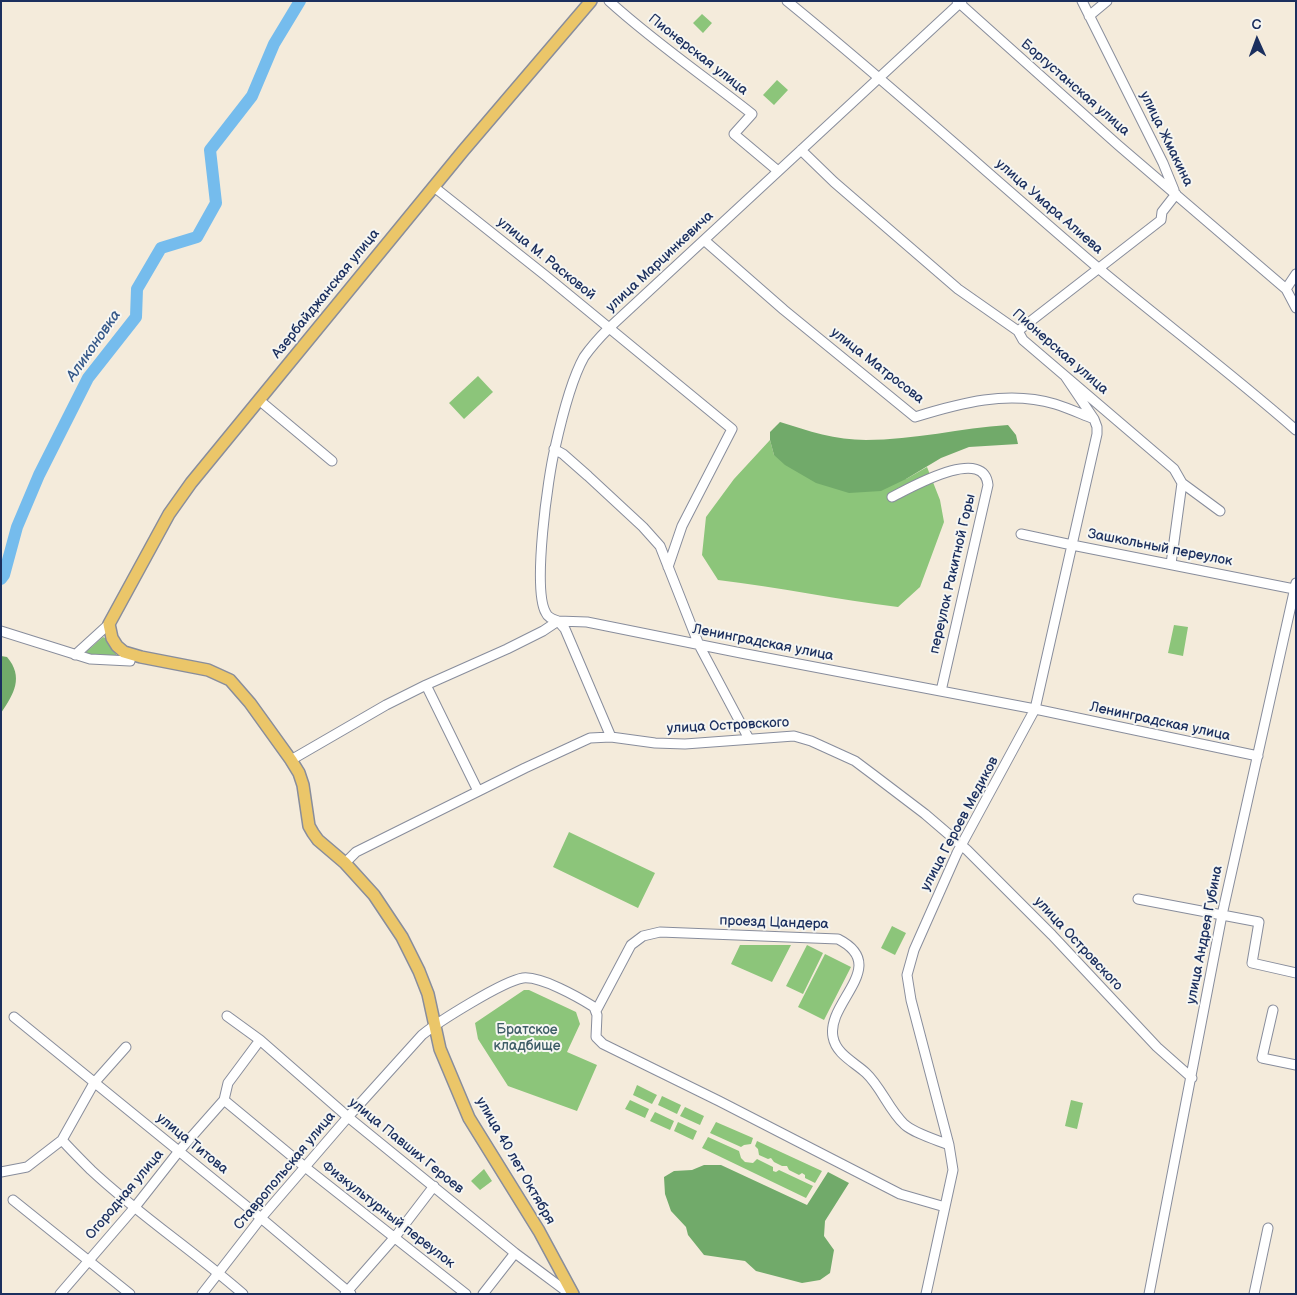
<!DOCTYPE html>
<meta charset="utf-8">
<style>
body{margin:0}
#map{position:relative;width:1297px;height:1295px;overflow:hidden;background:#f4ebdb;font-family:"Balsamiq Sans",sans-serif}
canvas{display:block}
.frame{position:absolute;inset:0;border:2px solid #1b2f5e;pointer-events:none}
.north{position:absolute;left:1232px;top:15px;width:50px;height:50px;-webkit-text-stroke:4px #f6f6f2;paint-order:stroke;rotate:358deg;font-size:14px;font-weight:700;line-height:20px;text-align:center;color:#1b2f5e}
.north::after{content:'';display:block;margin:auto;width:18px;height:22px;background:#1b2f5e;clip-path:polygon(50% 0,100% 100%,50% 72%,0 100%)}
</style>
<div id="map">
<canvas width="1297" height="1295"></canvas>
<div class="frame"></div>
<div class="north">С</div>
</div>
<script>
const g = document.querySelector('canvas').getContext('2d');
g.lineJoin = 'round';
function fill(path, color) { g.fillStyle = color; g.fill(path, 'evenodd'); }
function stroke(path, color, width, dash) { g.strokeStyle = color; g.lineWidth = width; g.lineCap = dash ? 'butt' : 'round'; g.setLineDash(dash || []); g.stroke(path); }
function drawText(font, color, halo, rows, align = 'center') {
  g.font = font + ' "Balsamiq Sans",sans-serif'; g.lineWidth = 4; g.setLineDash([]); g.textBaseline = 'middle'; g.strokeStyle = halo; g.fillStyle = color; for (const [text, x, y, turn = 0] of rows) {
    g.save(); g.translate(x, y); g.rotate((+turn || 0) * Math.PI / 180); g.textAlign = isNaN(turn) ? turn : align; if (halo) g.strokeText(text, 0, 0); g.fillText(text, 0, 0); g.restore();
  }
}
fill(new Path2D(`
 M702 14 712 23 703 33 693 23Z
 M777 80 788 90 774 105 763 95Z
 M478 376 493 392 464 419 449 403Z
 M770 440 774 455 906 479 927 467 940 500 944 522 920 587 898 607C838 600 779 587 718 580L702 555 706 517 734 479Z
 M1174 625 1188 627 1183 656 1168 653Z
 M103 637 107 639 111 648 116 654V656L87 655 86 652Z
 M569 832 655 873 638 908 553 867Z
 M892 926 906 933 895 955 881 948Z
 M740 945H791L772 982 731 964Z
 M807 945 823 953 803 994 786 986Z
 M825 954 851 967 824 1020 798 1007Z
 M524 990H529L576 1012 580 1024 567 1052 597 1065 577 1111 508 1086 478 1039 475 1023Z
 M637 1085 657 1095 652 1104 633 1095Z
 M662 1096 681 1105 677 1114 658 1105Z
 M630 1100 649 1109 645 1118 625 1109Z
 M1071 1100 1083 1103 1077 1129 1065 1126Z
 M685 1107 704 1116 700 1125 680 1116Z
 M655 1112 674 1121 670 1130 650 1121Z
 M678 1122 697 1131 693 1140 674 1131Z
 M716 1122 753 1138 751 1144 744 1145 741 1147 710 1133Z
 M708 1137 739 1151 741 1158 745 1162 753 1163 757 1159 773 1167V1171L776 1172 779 1170 813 1186 806 1198 702 1148Z
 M757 1141 822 1171 815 1183 805 1178V1175L802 1173 799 1175 789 1170 787 1166H782L774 1162 771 1158 768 1159 759 1155 758 1149 755 1146Z
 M484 1169 492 1181 480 1190 471 1181Z`), '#8cc57a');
fill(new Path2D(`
 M780 422C808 431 836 440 866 440 914 440 961 428 1008 425L1016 435 1018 444 969 447 941 458 906 479 881 491 849 493 816 483 785 465 774 455 770 440V432Z
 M1 656 7 657C24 677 14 694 1 713Z
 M704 1165H721L807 1205 828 1172 849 1183 825 1221 824 1236 834 1250 830 1273 820 1280 802 1283 756 1271 745 1261 704 1255 688 1235 686 1227 671 1211 665 1194 664 1177 674 1171 692 1170Z`), '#71aa6a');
stroke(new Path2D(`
 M1 579 4 575 17 527 39 475 88 378 136 317 137 289 161 248 197 237 216 203 210 150 252 96 274 44 300 1`), '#75bced', 12);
const minor = new Path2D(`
 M609 1C654 42 704 76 752 114L734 134 778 171
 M787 1C893 87 994 179 1097 267 1163 322 1231 373 1296 430
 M957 1 1118 145 1286 289 1296 308
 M1082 1 1163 163 1174 190
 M1089 16 1107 1
 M801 150 834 182 958 289 1018 331 1023 340 1174 469 1182 483 1220 511
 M434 187 546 276 732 429 682 526 668 567
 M704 240 784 310 915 417C960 403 1008 390 1055 404 1068 408 1081 414 1094 419
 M1286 289 1296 274
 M1018 331 1161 220 1162 212 1176 194
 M259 400 332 461
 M554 449 563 454 588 476 643 527 660 546 699 645 749 739
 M892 497C910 488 984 445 988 485L941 691
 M1021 534 1072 545 1294 589
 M1171 564 1182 483
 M558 621C553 619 548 618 546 613 532 590 548 476 555 448 561 421 571 380 584 357 591 347 600 337 609 328L962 1
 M558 621 565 629 611 737
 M1 631 90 659 130 661 131 655
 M75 655 109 624
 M426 685 478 791
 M291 760 386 705 426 685 507 649 543 631 558 621 587 622 741 653 1035 709 1258 756
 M345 863 356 852 525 768 590 738 611 737 655 743 685 744 794 736 811 741 855 761 875 776 925 814 967 850 1052 935 1157 1047 1192 1078
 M1138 899 1259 922 1252 963 1296 973
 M1273 1010 1262 1058 1296 1065
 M596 1011 631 945 643 936 660 932 838 939C891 966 826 1002 833 1037 836 1054 854 1062 866 1073 881 1087 889 1110 904 1124 913 1133 937 1140 949 1145
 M227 1016 260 1040 348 1117 515 1253 570 1294
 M14 1017 261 1218 351 1294
 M224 1100 305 1167 466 1294
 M62 1140C71 1150 81 1160 91 1170 139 1215 194 1251 243 1294
 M1 1172 27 1167 62 1140 94 1083 126 1047
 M13 1200 130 1294
 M60 1294 135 1207 179 1151 224 1100 228 1083 260 1040
 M202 1294 261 1218 348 1117 422 1035C438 1022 503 981 523 978 541 976 578 997 594 1007L597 1015 596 1037 603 1044 719 1101 900 1194 945 1207
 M345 1294 395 1237 434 1186
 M483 1294 515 1253
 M926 1294 953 1170 949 1145 911 1000 907 975 914 950 957 853 1035 709 1097 434V427L1094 419 1065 376
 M1149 1294 1222 915 1296 583
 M1254 1294 1268 1228`);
const major = new Path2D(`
 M573 1294 539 1231 469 1118 440 1049 428 994 419 971 402 937 374 895 345 863 318 840 313 833 309 826 303 785 299 773 291 760 250 703 230 680 208 670 141 657 124 652 117 646 112 638 109 624 169 514 191 483 463 151 591 1`);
stroke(minor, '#888d9c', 11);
stroke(major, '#888d9c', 14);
stroke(minor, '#fff', 9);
stroke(major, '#ebc669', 11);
drawText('14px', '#1b2f5e', '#f6f6f2', [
 ["Пионерская улица",698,55,38],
 ["Боргустанская улица",1075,88,41],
 ["улица Жмакина",1166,139,64],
 ["улица Умара Алиева",1049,207,41],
 ["улица М. Расковой",546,259,39],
 ["улица Марцинкевича",660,262,-43],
 ["Азербайджанская улица",326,294,-51],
 ["Пионерская улица",1060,352,41],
 ["улица Матросова",877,366,38],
 ["Зашкольный переулок",1160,548,11],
 ["переулок Ракитной Горы",953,574,-77],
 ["Ленинградская улица",763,643,11],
 ["Ленинградская улица",1160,722,12],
 ["улица Островского",728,726,-3],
 ["улица Героев Медиков",960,824,-62],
 ["проезд Цандера",774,923,2],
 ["улица Андрея Губина",1205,935,-79],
 ["улица Островского",1078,944,47],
 ["улица Титова",192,1144,39],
 ["улица Павших Героев",406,1146,39],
 ["улица 40 лет Октября",515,1161,60],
 ["Ставропольская улица",285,1171,-50],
 ["Огородная улица",125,1195,-50],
 ["Физкультурный переулок",388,1215,38]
]);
drawText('14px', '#3d5c66', '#f6f6f2', [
 ["Братское",527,1030],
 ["кладбище",527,1046]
]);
drawText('italic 15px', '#365989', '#f6f6f2', [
 ["Аликоновка",94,346,-55]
]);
</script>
